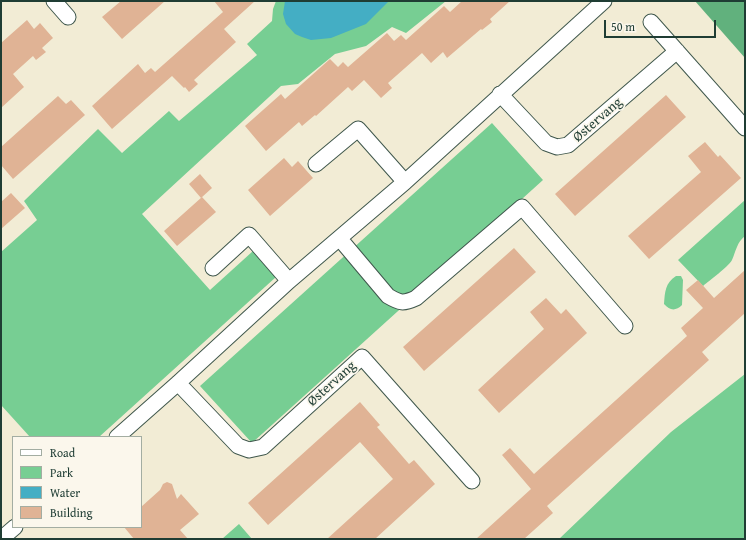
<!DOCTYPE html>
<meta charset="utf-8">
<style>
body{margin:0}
#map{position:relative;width:746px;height:540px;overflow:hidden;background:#f2ecd5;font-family:"Gentium Book Plus",serif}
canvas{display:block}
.frame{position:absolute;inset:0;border:2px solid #1f3d34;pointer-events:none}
.legend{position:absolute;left:12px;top:436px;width:130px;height:92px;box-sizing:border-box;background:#fbf7ec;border:1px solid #a3ada2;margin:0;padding:5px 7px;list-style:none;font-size:12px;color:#1f3d34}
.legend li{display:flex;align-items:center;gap:8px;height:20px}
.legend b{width:20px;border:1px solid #a3ada2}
.scale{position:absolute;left:604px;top:20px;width:112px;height:18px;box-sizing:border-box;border:2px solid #1f3d34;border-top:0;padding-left:5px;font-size:12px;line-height:14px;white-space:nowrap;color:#1f3d34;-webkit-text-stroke:3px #fbf7ec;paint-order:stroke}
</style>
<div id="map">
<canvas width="746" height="540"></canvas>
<div class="frame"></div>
<ul class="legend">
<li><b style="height:5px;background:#fff"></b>Road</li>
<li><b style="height:11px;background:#77ce93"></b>Park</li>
<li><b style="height:11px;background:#44aec4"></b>Water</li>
<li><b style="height:11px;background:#e0b395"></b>Building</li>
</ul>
<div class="scale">50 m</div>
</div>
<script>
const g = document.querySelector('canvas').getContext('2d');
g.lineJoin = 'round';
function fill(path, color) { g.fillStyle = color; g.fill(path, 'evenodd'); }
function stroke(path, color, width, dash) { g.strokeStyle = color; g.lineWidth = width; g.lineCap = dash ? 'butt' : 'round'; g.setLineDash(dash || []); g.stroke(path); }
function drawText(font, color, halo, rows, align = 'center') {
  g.font = font + ' "Gentium Book Plus",serif'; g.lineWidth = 3.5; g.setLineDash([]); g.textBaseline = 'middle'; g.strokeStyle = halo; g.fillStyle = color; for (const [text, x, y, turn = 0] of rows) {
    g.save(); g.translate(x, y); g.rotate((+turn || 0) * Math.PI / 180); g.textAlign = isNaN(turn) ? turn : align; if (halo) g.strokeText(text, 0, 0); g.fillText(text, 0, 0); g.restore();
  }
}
fill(new Path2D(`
 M276 1H446L406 33 392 27 366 46 335 54 298 84 281 86 142 214 210 290 253 251 276 277 99 437H30L1 405V252L37 220 24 201 98 129 122 153 169 111 179 121 257 55 247 44 272 21 273 9Z
 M492 123 543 180 252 443 200 386Z
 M745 200V236C737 242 736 251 732 260 728 267 710 280 703 286L678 260Z
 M676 276H681L683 280 682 305C676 311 670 311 664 304 665 292 665 283 676 276Z
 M745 374V539H559L671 432Z
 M239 524 252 539H222Z`), '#77ce93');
fill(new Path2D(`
 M695 1H745V58Z`), '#61b17d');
fill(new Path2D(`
 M285 1H389L366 24 331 38 311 40 302 37 295 34 286 24 283 14Z`), '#44aec4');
fill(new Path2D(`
 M121 1H165L122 39 102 17Z
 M214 1H255L224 29 236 42 194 80 198 84 189 92 185 87 184 88 172 76 112 129 92 106 138 64 145 73 151 68 155 72 223 12Z
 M462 1H510L490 19 492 22 482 30 481 29 447 58 443 52 431 63 422 53 388 83 392 88 381 98 364 80 352 91 348 87 316 116 315 115 302 126 299 122 266 151 245 126 281 94 285 99 330 59 338 67 343 62 348 67 387 33 394 41 401 35 406 40 444 6 450 12Z
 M27 20 34 29 40 23 53 38 42 48 46 52 36 60 33 56 13 74 24 87 1 108V43Z
 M666 95 686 117 575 216 555 194Z
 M58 96 66 104 71 100 85 115 13 179 1 165V147Z
 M705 142 718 157 720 155 741 178 649 259 628 236 701 172 688 156Z
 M284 158 292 167 298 161 313 178 270 216 248 190Z
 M200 174 212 188 201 198 189 184Z
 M11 193 25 208 1 229V202Z
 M202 197 216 212 177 246 164 231Z
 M514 248 536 272 424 371 403 347Z
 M745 270V313L702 352 709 360 547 506 553 513 524 539H476L531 489 502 455 510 448 534 474 687 336 681 328 703 308 686 290 698 280 714 298Z
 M546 298 561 314 566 309 587 333 499 413 478 390 544 329 530 312Z
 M360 402 380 425 377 427 409 464 414 460 435 484 375 539H327L393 479 360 442 268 525 248 503Z
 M167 482 172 484 177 499 181 494 199 514 180 530 188 539H134L124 527H141V507L160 490 163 484Z`), '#e0b395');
const minor = new Path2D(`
 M54 1 68 17
 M651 22 745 128
 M500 94 546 143 557 147 568 145 677 51
 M316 164 358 129 405 182
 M340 239 388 296C400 303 403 304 416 298L522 207 625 326
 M213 268 249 235 289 281
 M178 383 238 446 249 450 263 447 362 357 472 481
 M117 437 178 383 289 281 405 182 604 1
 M1 539 15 527`);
stroke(minor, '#3f574c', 17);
stroke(minor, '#fff', 15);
drawText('14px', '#1f3d34', '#fbf7ec', [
 ["Østervang",598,120,-41],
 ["Østervang",332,384,-42]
]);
</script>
